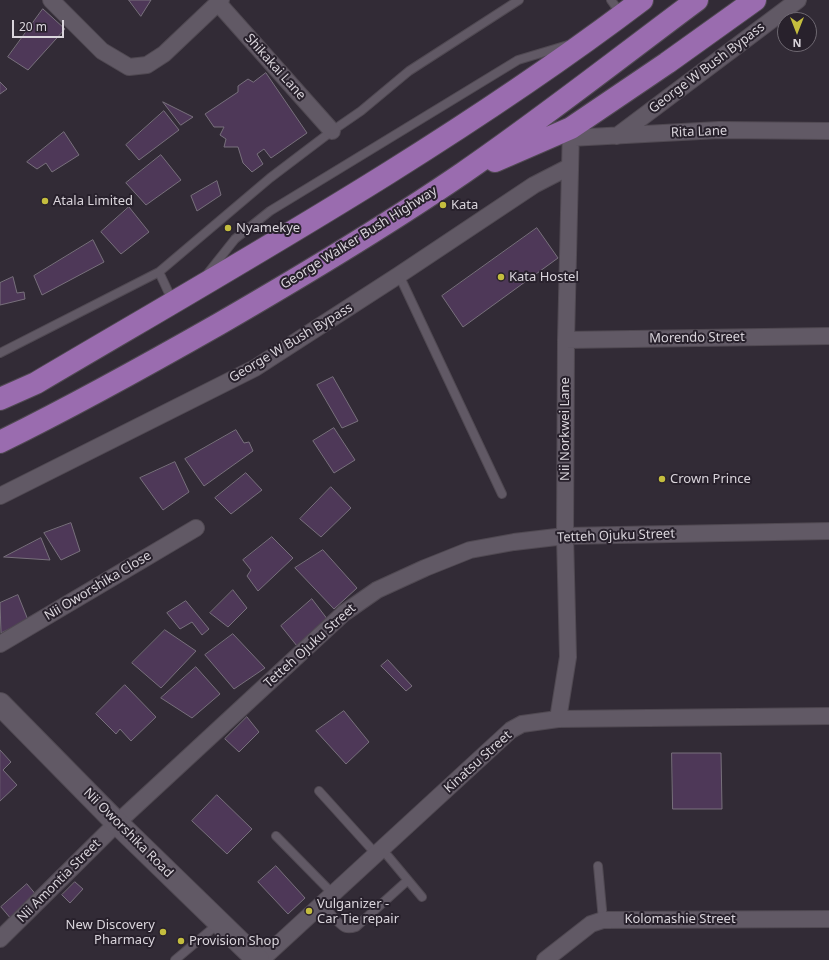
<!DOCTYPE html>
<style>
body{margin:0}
#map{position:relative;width:829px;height:960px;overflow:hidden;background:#322b36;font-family:"Noto Sans",sans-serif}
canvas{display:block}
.north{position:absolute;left:777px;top:12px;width:40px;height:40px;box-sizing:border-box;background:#28212c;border:1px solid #6f6972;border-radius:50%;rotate:180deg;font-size:11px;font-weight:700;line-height:16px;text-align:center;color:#dad5dc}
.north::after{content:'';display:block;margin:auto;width:14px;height:18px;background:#c4bd3e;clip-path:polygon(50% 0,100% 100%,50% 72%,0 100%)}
.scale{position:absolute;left:12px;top:20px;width:52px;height:18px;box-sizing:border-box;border:2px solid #dad5dc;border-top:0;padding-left:5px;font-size:12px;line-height:14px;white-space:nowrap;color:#dad5dc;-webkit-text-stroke:3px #28212c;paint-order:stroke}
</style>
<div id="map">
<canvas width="829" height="960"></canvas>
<div class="north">N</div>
<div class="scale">20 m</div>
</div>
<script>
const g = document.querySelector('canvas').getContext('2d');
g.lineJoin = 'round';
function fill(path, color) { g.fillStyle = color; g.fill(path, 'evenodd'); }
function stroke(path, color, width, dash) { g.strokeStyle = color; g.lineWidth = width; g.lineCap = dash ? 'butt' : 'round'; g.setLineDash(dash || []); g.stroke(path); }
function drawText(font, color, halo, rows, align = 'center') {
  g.font = font + ' "Noto Sans",sans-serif'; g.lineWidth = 4; g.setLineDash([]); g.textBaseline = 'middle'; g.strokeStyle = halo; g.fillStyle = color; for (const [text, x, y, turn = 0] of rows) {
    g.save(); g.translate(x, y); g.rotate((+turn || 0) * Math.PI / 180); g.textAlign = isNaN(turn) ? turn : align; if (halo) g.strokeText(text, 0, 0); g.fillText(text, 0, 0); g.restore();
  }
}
const building = new Path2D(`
 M129 0H151L141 16Z
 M43 9 65 29 28 70 8 57Z
 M266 73 307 133 271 158 264 149 257 154 263 164 252 172 243 163 238 147H224L226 139 220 135 224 127H214L205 114 238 92V86L248 79 253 82Z
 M0 82 7 89 0 94Z
 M163 102 193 117 181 125Z
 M164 111 179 130 139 160 126 145Z
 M64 132 79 155 52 172 46 163 37 169 27 162Z
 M161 155 181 180 146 205 126 183Z
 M217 181 221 195 197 211 191 196Z
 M129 207 149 232 121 254 101 232Z
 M537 228 558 258 463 327 442 296Z
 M93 240 104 262 42 295 34 276Z
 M13 277 17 293 24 292 25 299 0 305V283Z
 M333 377 358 421 342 428 317 385Z
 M334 428 355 460 334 473 313 441Z
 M236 430 244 443 249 442 253 451 204 486 185 459Z
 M175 462 189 492 163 510 140 478Z
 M246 473 262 490 231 514 215 498Z
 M331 487 351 508 321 537 300 519Z
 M71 523 80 551 61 560 44 533Z
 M272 537 293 558 258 591 247 576 251 570 243 560Z
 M41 538 50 560 4 557Z
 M323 550 357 588 334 609 295 568Z
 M233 590 247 608 228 627 210 613Z
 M18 595 28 620 1 633 0 603Z
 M312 599 328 620 297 646 281 626Z
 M186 601 209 629 202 635 192 622 180 629 167 613Z
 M165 630 196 651 161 688 132 663Z
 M233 634 265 668 234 689 205 655Z
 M388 660 412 686 406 691 381 666Z
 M196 667 220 694 192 718 161 698Z
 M125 685 156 717 131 741 120 729 116 734 96 714Z
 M344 711 369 742 346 764 316 731Z
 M247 717 259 732 239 752 225 739Z
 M0 750 11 762 3 770 17 785 0 801Z
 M672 753H721L722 809H673Z
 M217 795 252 829 227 854 192 821Z
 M276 866 305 898 288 914 258 882Z
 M75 882 83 889 70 903 62 895Z
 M27 884 38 897 12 920 1 907Z`);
fill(building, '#4e3858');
stroke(building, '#78707c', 1);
const lane = new Path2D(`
 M611 0 621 14
 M159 272 173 302
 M208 273 235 239 270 211 518 60 568 45
 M399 275 502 494
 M0 353 159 272 270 178 332 131 361 111 409 71 519 0
 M319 791 376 854
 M276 836 333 894
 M382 849 422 897
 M598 866 603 920
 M323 904C328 910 339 926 346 928 350 929 353 928 356 927L408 880
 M175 960 219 923`);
const street = new Path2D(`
 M51 0 102 51 129 67 147 65 164 54 221 0
 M218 3 332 131
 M617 136 798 0
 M570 138 719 130 829 131
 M566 340 829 336
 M0 496 255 368 399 275 534 185 569 167
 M0 644 196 528
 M558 719 568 657 565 536 566 340 571 128
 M0 939 117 823 344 613 377 590 425 568 470 550 514 542 565 536 829 531
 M261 960 511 730 522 724 558 719 829 716
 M545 960 591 924 603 920 829 919`);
const secondary = new Path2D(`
 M0 704 117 823 258 960`);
const highway = new Path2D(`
 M495 161 571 128 667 63 755 0
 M0 399 36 383C241 262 452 144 642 0
 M0 442C75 405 147 365 219 324 302 276 384 227 463 173 543 118 619 58 697 0`);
stroke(lane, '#504952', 10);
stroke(street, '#504952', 18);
stroke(secondary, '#504952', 24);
stroke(highway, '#504952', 24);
stroke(lane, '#615965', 8);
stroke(street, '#615965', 16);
stroke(secondary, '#615965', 22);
stroke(highway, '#9a6caf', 22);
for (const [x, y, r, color] of [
 [45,201,4,"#c4bd3e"],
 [443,205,4,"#c4bd3e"],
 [228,228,4,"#c4bd3e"],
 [501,277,4,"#c4bd3e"],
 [662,479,4,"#c4bd3e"],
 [309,911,4,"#c4bd3e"],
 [163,932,4,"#c4bd3e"],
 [181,941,4,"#c4bd3e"]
]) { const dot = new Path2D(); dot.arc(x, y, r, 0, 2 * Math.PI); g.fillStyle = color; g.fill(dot); stroke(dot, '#28212c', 1.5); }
drawText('13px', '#dad5dc', '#28212c', [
 ["Shikakai Lane",275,67,48],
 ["George W Bush Bypass",707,68,-37],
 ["Rita Lane",699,132,-2],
 ["George Walker Bush Highway",359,238,-32],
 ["Morendo Street",697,338,-1],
 ["George W Bush Bypass",291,343,-31],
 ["Nii Norkwei Lane",565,429,-90],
 ["Tetteh Ojuku Street",616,536,-2],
 ["Nii Oworshika Close",98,586,-31],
 ["Tetteh Ojuku Street",310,646,-42],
 ["Kinatsu Street",478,762,-42],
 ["Nii Oworshika Road",128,833,45],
 ["Nii Amontia Street",59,881,-45],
 ["Kolomashie Street",680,919]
]);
drawText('13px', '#dad5dc', '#28212c', [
 ["Atala Limited",53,201],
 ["Kata",451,205],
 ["Nyamekye",236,228],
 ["Kata Hostel",509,277],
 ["Crown Prince",670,479],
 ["Vulganizer -",317,904],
 ["Car Tie repair",317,919],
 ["New Discovery",155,925,"right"],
 ["Pharmacy",155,940,"right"],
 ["Provision Shop",189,941]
], 'left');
</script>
